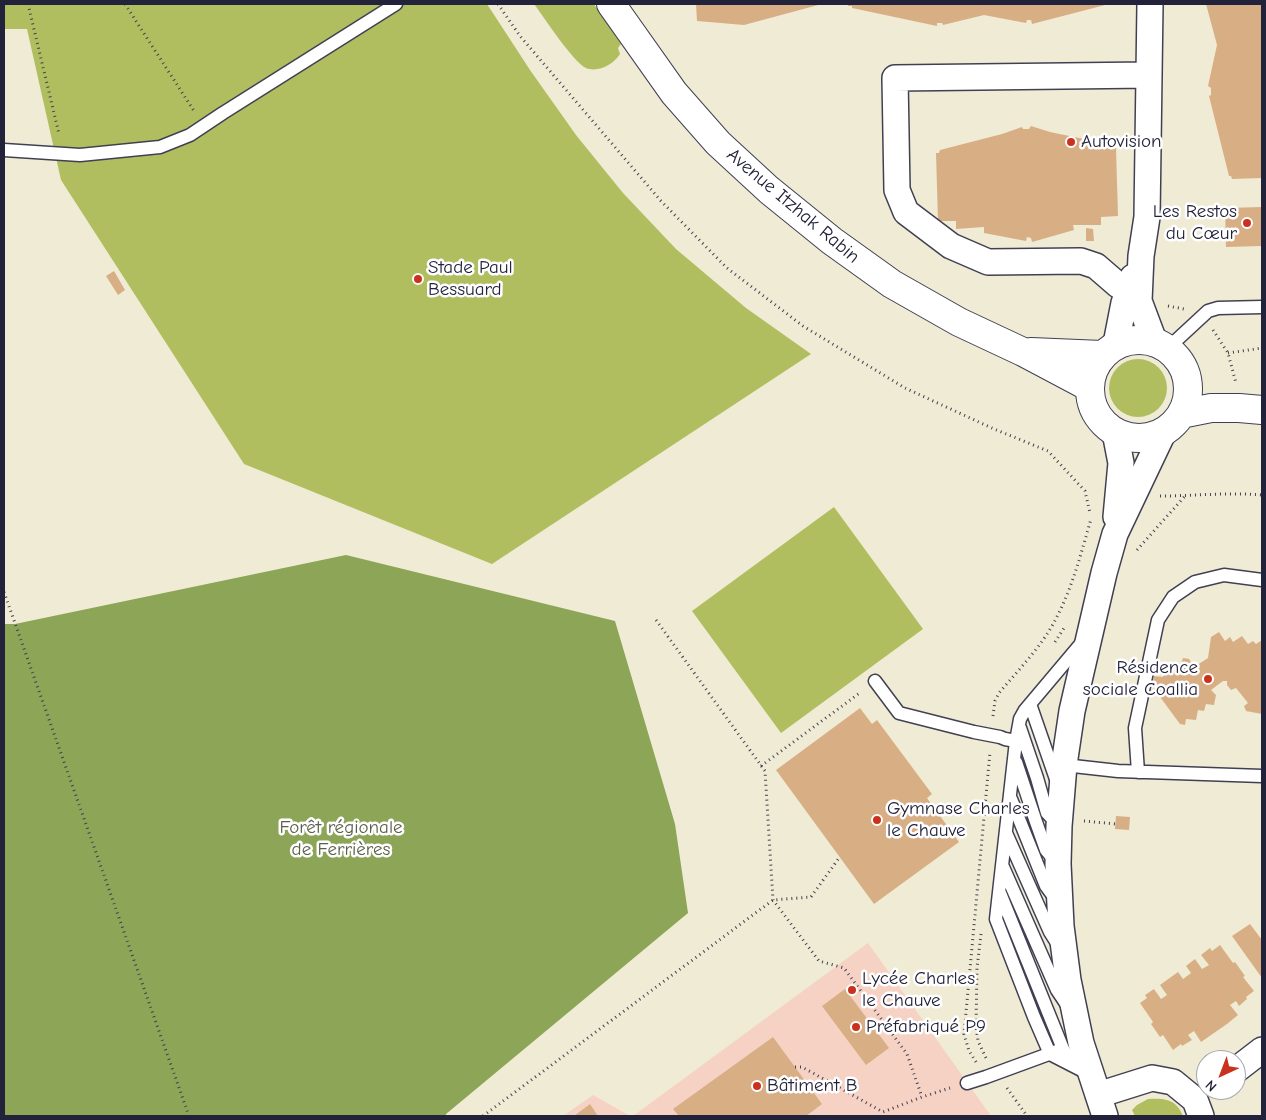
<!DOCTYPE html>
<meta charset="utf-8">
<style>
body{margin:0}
#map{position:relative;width:1266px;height:1120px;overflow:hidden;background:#f0ebd4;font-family:"Comic Neue",sans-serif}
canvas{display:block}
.frame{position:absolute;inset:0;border:5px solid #22223b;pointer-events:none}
.north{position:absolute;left:1196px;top:1050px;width:50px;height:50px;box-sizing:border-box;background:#fff;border:1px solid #a7a7b1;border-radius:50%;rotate:223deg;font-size:14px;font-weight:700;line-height:20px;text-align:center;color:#22223b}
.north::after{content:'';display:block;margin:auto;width:18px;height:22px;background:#c8321e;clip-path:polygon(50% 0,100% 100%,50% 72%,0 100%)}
</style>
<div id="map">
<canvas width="1266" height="1120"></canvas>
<div class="frame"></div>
<div class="north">N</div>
</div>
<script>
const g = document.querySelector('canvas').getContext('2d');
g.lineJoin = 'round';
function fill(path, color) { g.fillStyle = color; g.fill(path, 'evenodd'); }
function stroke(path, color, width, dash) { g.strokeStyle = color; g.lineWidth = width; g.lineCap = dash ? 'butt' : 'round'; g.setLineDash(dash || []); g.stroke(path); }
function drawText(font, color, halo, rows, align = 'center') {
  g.font = font + ' "Comic Neue",sans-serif'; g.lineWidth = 5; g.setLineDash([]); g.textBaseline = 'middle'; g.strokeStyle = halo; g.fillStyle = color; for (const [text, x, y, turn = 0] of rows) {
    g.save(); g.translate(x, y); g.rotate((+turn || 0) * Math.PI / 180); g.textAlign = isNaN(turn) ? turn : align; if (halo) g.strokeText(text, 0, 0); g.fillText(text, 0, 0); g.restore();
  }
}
fill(new Path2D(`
 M868 943 991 1116H633Z
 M593 1095 630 1116H563Z`), '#f6d2c4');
fill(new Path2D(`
 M4 4H487L530 70 576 135 623 193 676 249 746 308 811 354 492 564 244 464 61 180 27 29H4Z
 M534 4H594L621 44 618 48 620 54C614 64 598 73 586 68 573 62 544 17 534 4Z
 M1109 388a29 29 0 1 1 58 0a29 29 0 1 1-58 0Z
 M834 507 923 629 781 733 692 611Z
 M1148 1099C1165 1098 1176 1099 1183 1116H1135L1132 1110 1137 1105Z`), '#b0be60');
fill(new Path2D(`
 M346 555 615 621 675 824 688 913 446 1114V1116H4V624H15Z`), '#8ca556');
fill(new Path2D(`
 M696 4H822L744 25 697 21Z
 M848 4H1109L1032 24 1031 20H1027L1026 23 984 15 943 25 942 23H937V26L852 8V6H848Z
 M1206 4H1262V178L1232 179 1231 176H1229L1209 96 1211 95V88L1208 86 1217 45Z
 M1031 126 1050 132 1113 145V148H1116L1118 216 1101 217V225H1073L1074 230 1032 242 1031 238 1027 237 1026 241 984 233V227L956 229V221H938L936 153H939L940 150 1002 134 1022 127 1023 129H1029Z
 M1262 207V246L1226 247 1225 208Z
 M1086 228 1093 229 1094 241H1086Z
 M114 271 125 290 118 295 106 276Z
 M1219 632 1225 641 1230 637 1233 642 1242 636 1248 644 1253 641 1256 644 1262 640V714L1246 711 1244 706 1248 703 1236 688 1231 690 1227 685V681H1223L1211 690 1216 695 1214 705 1206 704 1204 711 1198 710 1196 720 1186 719 1185 725 1180 724 1152 686 1154 676 1163 677 1164 672 1171 673 1173 663 1181 664 1183 658 1189 659 1194 667 1208 658 1211 637Z
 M860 708 872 724 877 720 932 794 927 798 959 842 874 904 776 770Z
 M1116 816 1130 817 1129 830 1115 829Z
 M1250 924 1262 940V978L1232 936Z
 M1220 945 1233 963 1235 962 1245 976 1243 977 1254 991 1246 997 1247 999 1239 1006 1236 1001 1230 1005 1238 1015 1227 1024 1201 1042 1194 1031 1188 1035 1192 1040 1182 1046 1181 1044 1173 1050 1163 1035 1160 1037 1151 1024 1153 1022 1140 1003 1147 998 1145 995 1154 989 1161 999 1167 995 1160 985 1178 972 1183 979 1191 973 1186 966 1195 959 1202 969 1209 965 1201 955 1210 948 1212 951Z
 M845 989 889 1048 866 1065 822 1006Z
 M773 1037 822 1104 806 1116H679L673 1109Z
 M590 1104 598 1116H574Z`), '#d8af84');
const service = new Path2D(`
 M4 150 80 155 160 147 190 135 223 113 396 4
 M1168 348 1208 311 1218 308 1262 307
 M1084 640 1025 710 1020 719 1016 741 996 919 1034 1017 1050 1054 1091 1075
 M875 681 899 713 974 732 1000 737 1005 739 1016 741
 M1030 704 1057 782
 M1020 728 1037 778 1047 813 1059 826
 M1016 762 1035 819 1046 850 1057 863
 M1064 765 1118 771 1262 776
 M1138 772 1135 728 1158 620 1173 597 1195 582 1224 575 1262 580
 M1011 799 1046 886 1057 901
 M1006 833 1050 932 1057 943
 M1003 867 1057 990 1067 1005
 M1000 893 1063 1049 1073 1065
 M967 1083 986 1077 1057 1051`);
const minor = new Path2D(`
 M1150 4 1147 217 1141 256 1139 301 1154 341
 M1128 290 1118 285 1096 266 1081 261 988 262 951 246 906 212 897 190 895 78 1149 75
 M1116 344 1124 303 1133 277
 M1115 432 1121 463 1116 517
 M1236 1070 1262 1050
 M1098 1095 1152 1078 1173 1082 1195 1100 1201 1116
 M1105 1116 1081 1043 1068 980 1061 926 1058 864 1059 826 1064 765 1072 711 1104 573 1115 534 1164 431`);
const secondary = new Path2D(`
 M611 4 674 93 718 143 769 190 832 241 892 284 959 322 1023 352 1089 387
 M1090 389a49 49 0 1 1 98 0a49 49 0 1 1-98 0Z
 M1031 352 1102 355
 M1181 414 1211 408H1239L1262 410`);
stroke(service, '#414052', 15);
stroke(minor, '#414052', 28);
stroke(secondary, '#414052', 30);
stroke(new Path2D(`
 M28 4 59 134
 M125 4 194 111
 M498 4 520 36 661 201 727 268 803 326 905 388 994 429 1048 451 1085 491 1090 513
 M1168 306 1184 309
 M1213 330 1228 353 1236 383
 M1228 353 1262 348
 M1160 496C1194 496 1228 492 1262 495
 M1137 550 1185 496
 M4 592 189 1116
 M656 620 765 771 773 900 819 961 844 968 907 1054 922 1097
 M1055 642 1064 628
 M993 716 995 701 999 693C1016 673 1035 653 1049 631 1070 597 1080 557 1091 519
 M761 766 861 692
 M1084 821 1116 824
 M981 934 977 968 976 1027 978 1041 986 1058
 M976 1062 969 1051 964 1034 990 752
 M795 1067H802L883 1112 922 1097 950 1088
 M1007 1088 1027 1116
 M483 1116 773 900 811 897 839 858`), '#414052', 3, [1, 4]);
stroke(service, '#fff', 12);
stroke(minor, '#fff', 25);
stroke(secondary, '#fff', 28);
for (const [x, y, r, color] of [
 [1071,142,5,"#c8321e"],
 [1247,223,5,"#c8321e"],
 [418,279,5,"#c8321e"],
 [1208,679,5,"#c8321e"],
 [877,820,5,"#c8321e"],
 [852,990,5,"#c8321e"],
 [856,1027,5,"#c8321e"],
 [757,1086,5,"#c8321e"]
]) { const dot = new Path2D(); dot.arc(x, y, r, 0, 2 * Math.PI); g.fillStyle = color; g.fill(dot); stroke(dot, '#fff', 2); }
drawText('19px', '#22223b', '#fff', [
 ["Autovision",1081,142],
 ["Les Restos",1237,212,"right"],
 ["du Cœur",1237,234,"right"],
 ["Stade Paul",428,268],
 ["Bessuard",428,290],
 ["Résidence",1198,668,"right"],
 ["sociale Coallia",1198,690,"right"],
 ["Gymnase Charles",887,809],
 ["le Chauve",887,831],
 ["Lycée Charles",862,979],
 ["le Chauve",862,1001],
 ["Préfabriqué P9",866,1027],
 ["Bâtiment B",767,1086]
], 'left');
drawText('19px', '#22223b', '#fff', [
 ["Avenue Itzhak Rabin",793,206,40]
]);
drawText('19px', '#5b604a', '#fff', [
 ["Forêt régionale",341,828],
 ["de Ferrières",341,850]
]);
</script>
